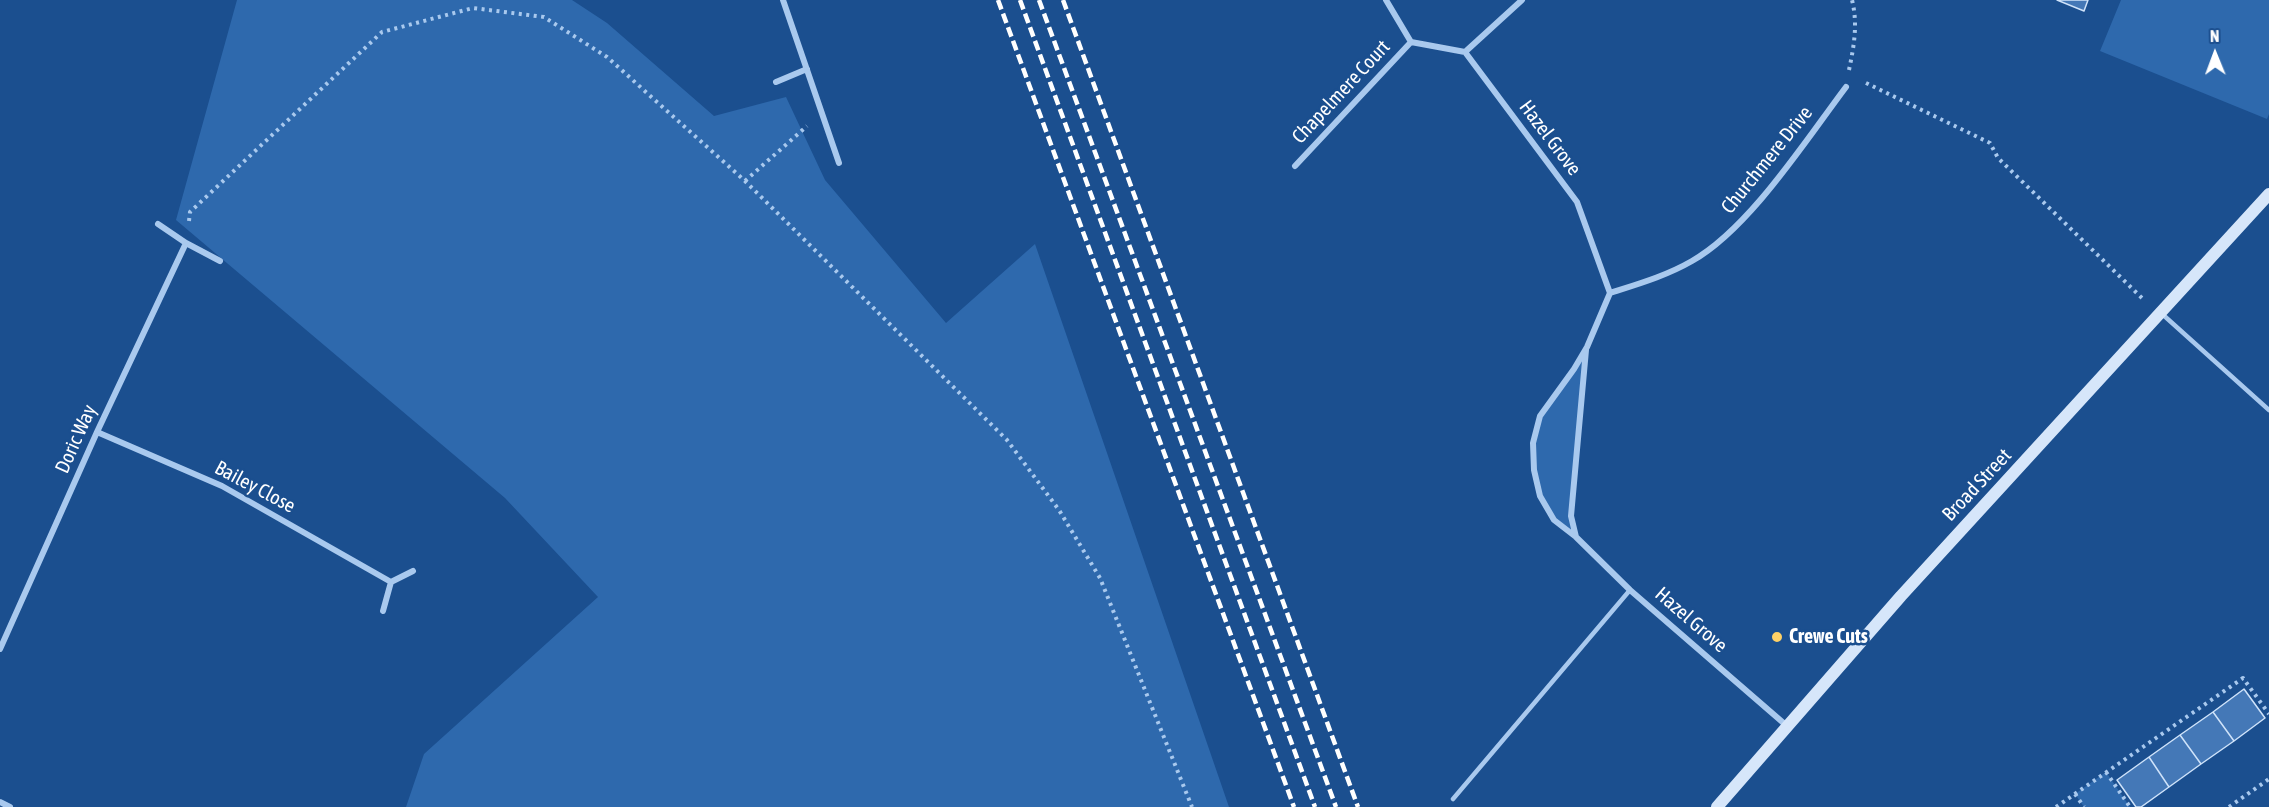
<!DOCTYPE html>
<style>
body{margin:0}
#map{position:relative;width:2269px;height:807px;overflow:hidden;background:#1b4f8f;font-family:"Asap Condensed",sans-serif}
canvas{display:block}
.north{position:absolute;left:2185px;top:24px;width:60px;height:60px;-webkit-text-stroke:4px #1b4f8f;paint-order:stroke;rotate:359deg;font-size:16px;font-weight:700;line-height:24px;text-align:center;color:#fff}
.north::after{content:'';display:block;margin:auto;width:21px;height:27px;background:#fff;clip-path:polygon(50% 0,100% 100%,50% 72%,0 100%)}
</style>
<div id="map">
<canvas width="2269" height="807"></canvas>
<div class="north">N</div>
</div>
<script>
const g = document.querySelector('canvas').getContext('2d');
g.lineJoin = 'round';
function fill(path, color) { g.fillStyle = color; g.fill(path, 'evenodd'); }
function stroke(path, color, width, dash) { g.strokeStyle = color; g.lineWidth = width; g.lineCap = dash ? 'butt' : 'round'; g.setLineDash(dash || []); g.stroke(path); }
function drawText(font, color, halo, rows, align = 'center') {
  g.font = font + ' "Asap Condensed",sans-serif'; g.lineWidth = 5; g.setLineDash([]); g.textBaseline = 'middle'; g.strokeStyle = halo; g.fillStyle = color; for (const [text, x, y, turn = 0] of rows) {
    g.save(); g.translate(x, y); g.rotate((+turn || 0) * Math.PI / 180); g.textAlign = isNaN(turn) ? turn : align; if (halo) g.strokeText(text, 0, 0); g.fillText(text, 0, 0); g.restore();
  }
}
fill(new Path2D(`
 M237 0H572L607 23 714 116 786 97 825 180 946 323 1035 244 1229 807H406L424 754 598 597 505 498 176 220Z
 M2121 0H2269V114L2267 119 2100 51Z
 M1587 347 1571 516 1576 537 1554 520 1540 496 1533 443 1540 416Z
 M2106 772 2130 807H2084L2075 794Z`), '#2e69ad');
const building = new Path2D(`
 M2057 0H2088L2084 11Z
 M2244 689 2265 718 2234 741 2213 712Z
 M2213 712 2234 741 2201 764 2180 735Z
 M2180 735 2201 764 2169 787 2149 757Z
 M2149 757 2169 787 2141 807H2136L2117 780Z`);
fill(building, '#4478b7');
stroke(building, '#cfe3fa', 1.5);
stroke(new Path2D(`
 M1849 70C1854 46 1858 24 1852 0
 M1866 83 1990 143 1998 158 2144 300
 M745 181 807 126
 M189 221 190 212 382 32 473 8 544 17 607 57 745 181 1007 440 1059 510 1100 578 1192 807
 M2106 772 2130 807
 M2075 794 2084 807
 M2056 807 2243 678 2269 714
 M2229 807 2269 779`), '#a9c9ee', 4, [3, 4.5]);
stroke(new Path2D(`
 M2161 313 2269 410
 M1453 799 1630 590`), '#a9c9ee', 4.5);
stroke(new Path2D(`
 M783 0 839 163
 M1386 0 1411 42 1465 52 1577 202 1610 293 1587 347 1574 369 1540 416 1533 443 1534 470 1540 496 1554 520 1576 537 1630 590 1787 726
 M1465 52 1522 0
 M776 82 807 69
 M1295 166 1411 42
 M186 243 220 261
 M1610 293C1638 284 1666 276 1692 261 1749 229 1806 140 1846 87
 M97 432 222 486 391 582
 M1576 537 1571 516 1586 350
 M383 611 391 582 413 571
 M0 649 97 432 186 243 158 224
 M0 802 10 807`), '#a9c9ee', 6);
stroke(new Path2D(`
 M1717 807 1901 596 2269 194`), '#d6e6fa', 12);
stroke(new Path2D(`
 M998 0 1294 807
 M1020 0 1315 807
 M1039 0 1336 807
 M1063 0 1358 807`), '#fff', 4.5, [10, 4.5]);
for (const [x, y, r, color] of [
 [1777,637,6,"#ffd166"]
]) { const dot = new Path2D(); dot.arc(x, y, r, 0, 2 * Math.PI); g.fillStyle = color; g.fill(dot); stroke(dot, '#1b4f8f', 2); }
drawText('20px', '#fff', '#1b4f8f', [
 ["Chapelmere Court",1341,92,-47],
 ["Hazel Grove",1550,138,53],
 ["Churchmere Drive",1767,160,-51],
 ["Doric Way",76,439,-66],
 ["Broad Street",1977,485,-47],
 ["Bailey Close",255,487,28],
 ["Hazel Grove",1691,620,41]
]);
drawText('bold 20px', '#fff', '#1b4f8f', [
 ["Crewe Cuts",1789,637]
], 'left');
</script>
